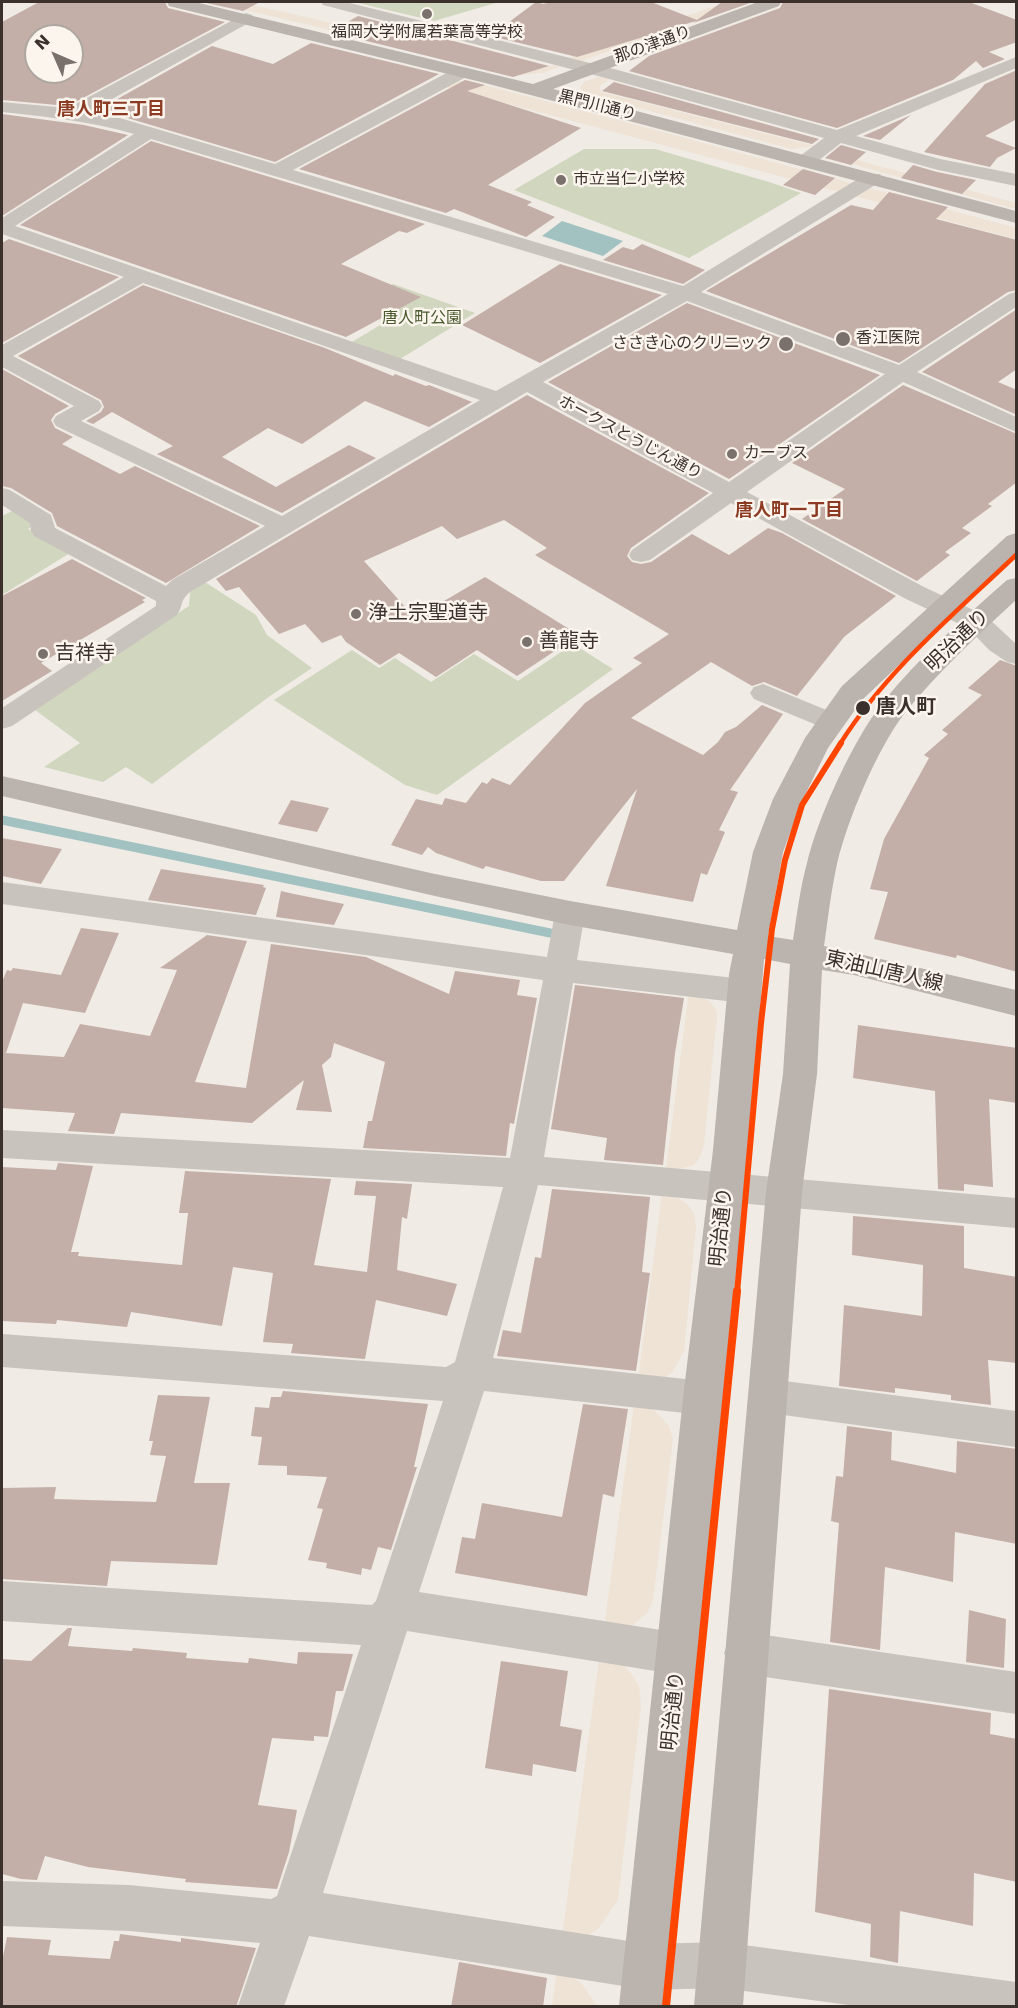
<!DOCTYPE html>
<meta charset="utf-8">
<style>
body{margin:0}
#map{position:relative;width:1018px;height:2008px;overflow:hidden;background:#f0ebe5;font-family:"DejaVu Sans",sans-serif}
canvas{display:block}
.frame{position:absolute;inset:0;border:3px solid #3b302b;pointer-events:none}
.north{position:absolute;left:24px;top:24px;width:60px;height:60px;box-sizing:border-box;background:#fbf5ee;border:2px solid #aea6a0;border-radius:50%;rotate:315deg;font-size:16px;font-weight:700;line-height:24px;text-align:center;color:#3b302b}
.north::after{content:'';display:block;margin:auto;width:21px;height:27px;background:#7a716c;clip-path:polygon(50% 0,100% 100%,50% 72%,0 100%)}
</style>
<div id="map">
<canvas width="1018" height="2008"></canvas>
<div class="frame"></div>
<div class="north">N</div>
</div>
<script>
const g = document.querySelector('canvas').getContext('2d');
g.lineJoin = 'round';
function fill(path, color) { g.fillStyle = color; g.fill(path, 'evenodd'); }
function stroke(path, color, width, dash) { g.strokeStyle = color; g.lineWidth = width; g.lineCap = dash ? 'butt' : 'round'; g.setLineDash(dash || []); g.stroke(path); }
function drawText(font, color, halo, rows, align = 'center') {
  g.font = font + ' "DejaVu Sans","Noto Sans JP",sans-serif'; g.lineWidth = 5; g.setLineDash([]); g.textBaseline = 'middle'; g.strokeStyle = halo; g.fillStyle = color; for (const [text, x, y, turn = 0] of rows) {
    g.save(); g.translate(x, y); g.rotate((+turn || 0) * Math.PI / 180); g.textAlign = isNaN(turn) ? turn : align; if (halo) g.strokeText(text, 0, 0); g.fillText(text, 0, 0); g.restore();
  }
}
fill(new Path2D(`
 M354 2H499L434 21Z
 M584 149H655L769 182 801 193 689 258 514 190Z
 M393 284 475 313 400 359 352 342 400 313 368 298Z
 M12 511 37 523 28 529 70 553 2 595V516Z
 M205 582 256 615 267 635 312 668 270 696 152 784 126 767 103 782 44 767 80 743 31 707 189 606 190 592Z
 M573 644 613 669 437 795 405 785 274 700 352 650 379 668 395 658 431 682 474 654 518 681Z`), '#d1d6bf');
fill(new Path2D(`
 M212 2H238L307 17 526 72 556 65 559 67 543 73 520 75Z
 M726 2H746L579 62 562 60Z
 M600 76 612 78 599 86 601 92 814 146 792 149 583 93 580 87 584 82Z
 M459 81H469L652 129 1016 228V239L445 87 448 83Z
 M831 153 1016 203V209L837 160 830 154Z
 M689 992 698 994 709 1001 716 1009 717 1016 704 1145 700 1157 694 1165 676 1170 666 1169Z
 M662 1193 680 1199 688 1205 694 1213 696 1227 684 1351 672 1373 659 1381H638Z
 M634 1405 646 1406 655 1411 669 1426 673 1439 653 1600 648 1612 627 1630 604 1629Z
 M599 1659 622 1663 630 1672 639 1686 641 1705 618 1900 598 1929 588 1936 562 1937Z
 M557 1972 569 1975 582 1984 597 2006H552Z`), '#eee3d5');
fill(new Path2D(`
 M562 221 623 241 603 256 542 236Z`), '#a1c2c1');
stroke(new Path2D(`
 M2 820 550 933`), '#a1c2c1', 9);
fill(new Path2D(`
 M39 2H165L168 8 225 22 68 106 2 100V22ZM36 36H72V72H36Z
 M202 2H260L243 11Z
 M536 2 543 4 552 2H651L697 20 722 2H753L693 23 696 21 577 57 499 38 505 25Z
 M783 2H969L1017 20V42L989 52 1005 59 983 68 976 61 953 80 837 128 629 71 649 56 780 8Z
 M358 16 549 66 513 77 330 32Z
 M311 43 439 74 275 162 114 114 96 111 212 46 273 64Z
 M1017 70V119L985 136 1016 148 997 158 990 167 924 152 985 84Z
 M465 80 485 85 467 91 581 128 488 185 532 202 527 205 555 217 526 237 454 209 446 213 299 169Z
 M614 82 819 139 812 144 602 91Z
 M2 114 84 125 128 135 2 216Z
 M911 115 880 140 863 136Z
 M151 141 425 224 407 233 399 231 341 264 421 297 346 337 20 225Z
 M841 145 866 152 851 165 825 158Z
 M913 165 937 172 976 180 962 194 901 178Z
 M803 169 835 178 815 195 783 185Z
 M889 192 948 207 936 219 1017 240V290L1008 292 899 363 706 291 851 205 873 210Z
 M9 239 119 277 2 343V243Z
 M642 244 705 270 683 284 603 260 623 247 633 250Z
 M560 264 662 295 540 363 462 325Z
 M143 285 325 348 393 376 395 374 426 386 429 385 472 402 429 427 365 401 302 444 268 428 222 457 276 487 349 445 376 458 282 513 157 454 173 446 112 412 93 424 86 421 101 412 104 407 101 400 18 356Z
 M687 303 880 375 729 479 548 382Z
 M1017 309V369L998 382 1017 390V415L922 372Z
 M2 369 69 406 55 414 51 420 55 428 73 437 62 444 120 474 135 466 260 526 166 583 57 526 52 513 11 488 2 486Z
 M903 385 1017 434V482L988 504 992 506 962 528 971 533 945 552 950 555 917 581 802 519 845 489 792 463Z
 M527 395 709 493 631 548 627 556 632 562 641 564 651 562 692 534 729 555 768 528 782 533 896 596 844 637 797 696 764 682 752 686 711 662 631 718 703 755 718 742 725 732 736 727 762 705 783 714 730 790 738 792 719 830 725 832 707 875 701 873 693 902 606 886 637 789 564 881H541L486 866 483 869 436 853 428 847 422 855 391 845 416 799 442 805 445 798 466 803 482 782 487 784 492 778 510 785 585 703 642 663 633 658 669 634 535 555 547 548 504 520 457 539 442 526 364 561 415 618 485 577 579 635 517 676 477 650 436 677 399 653 380 665 346 642 341 635 322 643 305 624 279 634 239 587 226 591 216 579Z
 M72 559 146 598 142 600 145 602 41 663 52 671 2 701V596Z
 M1000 660 1017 666V972L957 955 956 958 874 939 888 892 870 889 884 839 929 758 924 755 948 734 942 730 982 695 968 688Z
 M291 800 329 808 317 832 278 824Z
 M2 838 62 849 41 884 2 876Z
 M161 869 264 885 263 887 266 888 256 915 148 900Z
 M281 891 294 894 344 904 334 925 276 917Z
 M81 928 119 933 85 1013 23 1003 6 1053 64 1057 80 1024 150 1036 177 970 160 968 207 935 247 941 195 1082 246 1088 271 944 366 957 449 994 455 971 520 980 517 995 537 998 514 1124 510 1123 506 1156 363 1148 368 1121H372L385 1062 334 1043 331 1057 322 1065 332 1112 296 1110 304 1080 252 1123 121 1113 114 1134 68 1131 75 1113 2 1108V982L7 970 11 971 13 968 61 975Z
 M575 985 684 998 675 1053 663 1165 604 1160 607 1138 551 1129Z
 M858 1025 1017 1048V1103L989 1099 993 1187 964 1184V1191L938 1189 935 1091 853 1078Z
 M58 1163 93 1166 71 1252H79L78 1256 182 1265 188 1213H179L185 1171 331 1179 314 1265 367 1272 376 1196 354 1195 356 1181 412 1184 407 1219 402 1217 397 1270 457 1284 447 1316 376 1300 365 1359 291 1353 293 1344 263 1342 273 1273 233 1267 222 1326 131 1312 127 1327 57 1320 56 1324 2 1321V1167L56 1170Z
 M552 1189 650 1197 642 1272 650 1273 636 1371 497 1356 503 1330 521 1333 535 1257 541 1258Z
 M853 1216 964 1226V1268L1017 1277V1363L988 1360 991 1405 951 1400V1395L895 1388V1393L839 1386 844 1305 922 1316 923 1265 852 1255Z
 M283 1391 428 1404 414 1467H417L391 1550 378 1547 371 1570 362 1568 361 1575 326 1568 327 1563 308 1560 323 1509 317 1508 327 1477 287 1475V1466L258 1465 262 1437 251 1436 255 1407 269 1408 271 1397H281Z
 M158 1395 210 1397 194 1483H230L217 1565 111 1561 107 1586 2 1579V1488L56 1487 54 1499 156 1502 166 1456 150 1455 153 1441H149Z
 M583 1404 628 1409 614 1497 603 1494 587 1596 455 1573 462 1537 475 1539 482 1503 562 1517Z
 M847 1426 892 1432 891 1460 956 1473 957 1441 1017 1449V1544L955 1532 953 1582 885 1567 880 1650 830 1642 839 1523 831 1521 836 1476 843 1477Z
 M969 1610 1006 1619 1004 1668 966 1662Z
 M68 1628H72L68 1646 132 1651 133 1648 187 1653 186 1658 248 1663 249 1658 297 1664 298 1652 353 1654 343 1691H336L328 1737 314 1736V1741L272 1738 258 1805 297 1810 289 1852 277 1889 185 1882 186 1879 88 1867 45 1856 37 1880 21 1879 2 1874V1659L31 1661Z
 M501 1661 568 1671 560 1726 582 1730 576 1772 533 1764 532 1776 485 1768Z
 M829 1689 991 1713 990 1734 1017 1739V1882L974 1873 973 1926 900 1911 898 1963 870 1957 871 1924 815 1912Z
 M120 1934 181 1942V1938L256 1948 236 2007H2V1961L7 1937 51 1940 48 1955 110 1959 114 1941H119Z
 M459 1962 547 1978 543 2007H451Z`), '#c3afa7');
fill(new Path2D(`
 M321 2H346L614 69 837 130 1016 57V68L856 136 940 159 1016 174V186L938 170 841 143 814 164H800L798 160 800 156 824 138 602 77 323 5Z
 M246 13 252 15 254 18 252 21 89 112 113 116 275 164 456 68H468L471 72 468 76 293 170 683 286 866 174H880L882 178 880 182 701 292 899 365 1009 294 1016 292V307L917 372 1016 417V432L903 382 747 492 924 587 986 616 1016 644V664L1007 662 989 650 968 628 906 599 731 503 650 560 641 562 632 560 629 555 632 550 713 493 527 392 190 592C179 602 184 604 177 615L12 726 2 729V708L156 606V601L34 536 31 531 30 523 2 505V488L10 490 51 515 55 528 166 586 172 580 265 526 56 426 53 421 56 416 74 406 2 367V345L124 277 2 234V218L134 134C90 121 47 117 2 112V102L68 108ZM151 139 668 294 496 391 15 226ZM143 283 480 400 282 516 81 421 99 411 102 406 99 401 13 356ZM687 301 885 374 729 482 543 382Z
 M763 684 841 716 845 722 841 728 831 731 754 699 750 693 754 687Z
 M2 882 547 957 555 913 559 905 570 902 581 905 585 913 577 960 743 979 754 982 759 991 754 1000 743 1003 573 983 544 1157 1016 1198V1228L538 1185 493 1358 703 1381 716 1386 722 1398 716 1410 703 1415 484 1391 419 1592 680 1633 695 1639 701 1654 695 1669 680 1675 407 1631 323 1893 648 1944 722 1942 1016 1982V2006H856L722 1988 648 1990 309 1936 284 2006H238L260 1943 129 1931 2 1926V1881L129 1885 271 1899 277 1896 361 1645 2 1621V1581L372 1605 376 1601 443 1401 2 1367V1334L446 1367 455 1362 503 1187 2 1158V1130L510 1158 543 980 2 904Z
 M769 1379 1016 1411V1447L769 1413 756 1408 750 1396 756 1384Z
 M745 1632 1016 1672V1714L745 1674 730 1668 724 1653 730 1638Z`), '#c9c3be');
fill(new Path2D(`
 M167 2H195L533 84 758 2H781L779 6 553 89 1016 211V223L485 83 169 6Z
 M1016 533V554L862 700 828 748 803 799 783 852 768 936 793 940C797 915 800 888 807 863 818 817 853 740 883 702 919 657 963 619 1007 580L1016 578V600C977 636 938 672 904 714 877 749 847 821 837 864 831 891 828 919 824 946L1016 990V1016L854 975 822 970 817 1074 802 1192 743 2006H694L766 1192 783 1074 790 964 764 959 749 1150 723 1398 668 2006H619L683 1398 713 1150 729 974 733 954 570 925 435 896 2 796V776L435 874 570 901 737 930 753 852 773 799 805 738 842 686 1007 536Z`), '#bab3ae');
stroke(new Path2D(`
 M840 744C886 671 954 614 1016 555`), '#ff4500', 4.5);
stroke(new Path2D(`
 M737 1293 761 1023 772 929 785 860 802 805 841 743`), '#ff4500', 6);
stroke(new Path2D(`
 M666 2006 737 1291`), '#ff4500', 8);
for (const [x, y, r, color] of [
 [427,14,6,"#7a716c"],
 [561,180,6,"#7a716c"],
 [843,339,8,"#7a716c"],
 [786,344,8,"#7a716c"],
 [732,454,6,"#7a716c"],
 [356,614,6,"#7a716c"],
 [527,642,6,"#7a716c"],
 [43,654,6,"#7a716c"],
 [863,708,8,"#3b302b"]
]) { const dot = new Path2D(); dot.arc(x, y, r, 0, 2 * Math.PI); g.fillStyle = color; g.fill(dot); stroke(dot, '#fbf5ee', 2); }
drawText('16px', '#3b302b', '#fbf5ee', [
 ["福岡大学附属若葉高等学校",427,33,"center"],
 ["市立当仁小学校",573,180],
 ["香江医院",856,339],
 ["ささき心のクリニック",772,344,"right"],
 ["カーブス",744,454]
], 'left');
drawText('16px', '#3b302b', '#fbf5ee', [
 ["那の津通り",653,45,-20],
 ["黒門川通り",597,106,14],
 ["ホークスとうじん通り",630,438,28]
]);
drawText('16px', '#4a5a2e', '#fbf5ee', [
 ["唐人町公園",422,319]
]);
drawText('bold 18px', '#8c3b22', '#fbf5ee', [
 ["唐人町三丁目",111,110],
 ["唐人町一丁目",789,511]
]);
drawText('20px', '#3b302b', '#fbf5ee', [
 ["浄土宗聖道寺",368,614],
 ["善龍寺",539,642],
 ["吉祥寺",55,654]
], 'left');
drawText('20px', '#3b302b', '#fbf5ee', [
 ["明治通り",958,641,-44],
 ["東油山唐人線",884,972,13],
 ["明治通り",722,1227,-84],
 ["明治通り",674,1711,-84]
]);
drawText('bold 20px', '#3b302b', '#fbf5ee', [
 ["唐人町",876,708]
], 'left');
</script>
